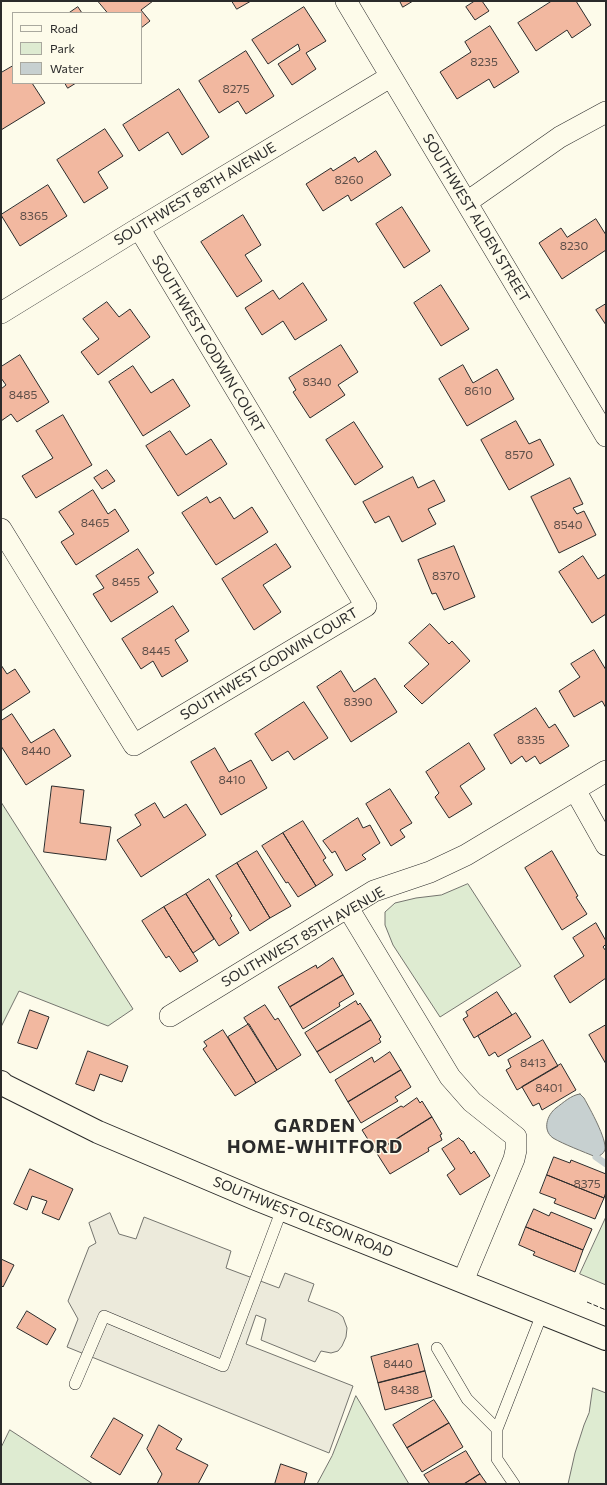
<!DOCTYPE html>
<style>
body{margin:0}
#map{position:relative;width:607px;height:1485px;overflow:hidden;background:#fdfbea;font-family:Commissioner,sans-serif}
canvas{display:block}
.frame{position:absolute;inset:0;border:2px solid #2b2b2b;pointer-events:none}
.legend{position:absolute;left:12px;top:12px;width:130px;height:72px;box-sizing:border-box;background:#fdfbea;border:1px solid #a9a89e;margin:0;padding:5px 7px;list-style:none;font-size:12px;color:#2b2b2b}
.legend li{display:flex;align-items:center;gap:8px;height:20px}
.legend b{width:20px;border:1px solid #a9a89e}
</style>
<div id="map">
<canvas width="607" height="1485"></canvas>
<div class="frame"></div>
<ul class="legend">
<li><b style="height:5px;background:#fdfbea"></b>Road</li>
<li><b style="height:11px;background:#deebd1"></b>Park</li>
<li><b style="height:11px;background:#c7d0d0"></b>Water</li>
</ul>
</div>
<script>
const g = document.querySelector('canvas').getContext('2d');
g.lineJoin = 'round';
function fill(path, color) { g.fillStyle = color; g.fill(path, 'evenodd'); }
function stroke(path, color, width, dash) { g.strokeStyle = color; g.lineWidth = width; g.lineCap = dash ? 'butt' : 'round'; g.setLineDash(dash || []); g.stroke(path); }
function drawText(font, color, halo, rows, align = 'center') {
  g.font = font + ' Commissioner,sans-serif'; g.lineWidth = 3; g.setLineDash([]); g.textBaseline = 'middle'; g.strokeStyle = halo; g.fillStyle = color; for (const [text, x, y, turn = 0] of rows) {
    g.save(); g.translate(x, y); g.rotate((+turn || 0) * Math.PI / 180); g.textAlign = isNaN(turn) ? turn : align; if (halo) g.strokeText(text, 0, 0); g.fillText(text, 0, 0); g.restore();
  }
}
const green = new Path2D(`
 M1 802 133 1009 108 1026 19 991 1 1027Z
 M468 884 521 966 440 1017 393 945 385 925V912L395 903 416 898 441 895Z
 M606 1217V1285L580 1274Z
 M593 1388 606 1393V1484H568L575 1453 584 1425 589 1413Z
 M356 1396 409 1484H317L332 1456Z
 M10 1430 93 1484H1V1448Z`);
fill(green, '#deebd1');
stroke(green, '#74746e', 1);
const parking = new Path2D(`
 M110 1213 119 1234 136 1239 144 1217 231 1251 226 1268 279 1288 285 1273 314 1284 308 1301 338 1313 343 1317 347 1328 346 1337 342 1346 338 1351 331 1353 321 1351 315 1362 261 1340 266 1319 256 1315 246 1344 353 1386 329 1453 67 1347 78 1319 68 1301 89 1247 96 1243 89 1223Z`);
fill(parking, '#eceadb');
stroke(parking, '#74746e', 1);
const water = new Path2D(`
 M580 1094 584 1098C590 1109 607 1139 605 1150 603 1154 600 1156 596 1157 584 1152 563 1144 553 1138 542 1130 547 1115 556 1108 563 1103 571 1095 580 1094Z`);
fill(water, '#c7d0d0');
stroke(water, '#74746e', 1);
stroke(new Path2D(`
 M596 1157 606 1164`), '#c7d0d0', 7);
const building = new Path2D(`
 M98 1H153L141 10 150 21 141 28V13H108Z
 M232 1H251L237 9Z
 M400 1H413L403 7Z
 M475 1H482L489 11 475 20 466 7Z
 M552 1H576L591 25 572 38 567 30 536 51 518 23Z
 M78 7 82 13H69Z
 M304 7 326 41 306 53 316 69 292 85 278 64 300 50 298 44 268 64 252 40Z
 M490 26 519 72 494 88 489 79 457 99 440 72 471 52 465 42Z
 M246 51 274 96 246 114 238 101 219 113 199 81Z
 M13 66V83H32L45 103 1 130V73Z
 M65 83H76L68 88Z
 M179 89 209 137 182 155 168 132 139 151 123 125Z
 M105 129 123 156 98 172 108 188 84 203 57 160Z
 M376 151 391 175 351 201 348 195 323 211 306 184 331 168 333 171 355 157 358 162Z
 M48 185 67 216 20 246 1 215Z
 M402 207 430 251 404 268 376 224Z
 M243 215 261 245 245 255 262 281 237 297 201 242Z
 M596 219 606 235V250L562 279 539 243 561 228 567 237Z
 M303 283 327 320 295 340 283 321 262 335 245 308 273 290 279 299Z
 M441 285 469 329 441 346 414 303Z
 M107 302 119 317 130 309 150 337 98 375 81 352 99 339 83 319Z
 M606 304V325L596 310Z
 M341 345 358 372 338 385 345 395 310 418 293 392 296 390 289 378Z
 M20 355 49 402 17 422 11 414 1 421V389L6 385 1 378V367Z
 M463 365 473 383 497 369 514 399 467 426 439 379Z
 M133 366 151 393 173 379 190 406 143 436 109 382Z
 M63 415 92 465 36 498 22 476 53 458 36 431Z
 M516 421 529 444 540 439 554 465 509 490 481 440Z
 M354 422 383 467 355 485 326 440Z
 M170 431 186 455 211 439 227 464 178 496 146 446Z
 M107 470 115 481 102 489 94 478Z
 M413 477 418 488 434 480 445 501 428 509 436 524 402 542 389 516 375 523 363 502Z
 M570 478 583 504 573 508 577 514 584 511 596 535 559 553 531 497Z
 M93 490 108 514 115 509 129 531 76 565 61 542 74 534 59 512Z
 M207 497 210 503 220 497 234 519 252 507 268 532 216 565 182 513Z
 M276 544 291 567 263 585 281 612 254 630 222 579Z
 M454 546 475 597 444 610 436 593 432 594 418 560Z
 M138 549 154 573 148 577 158 592 111 622 93 594 104 588 96 576Z
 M583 556 598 579 606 574V614L592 623 559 572Z
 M173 606 189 631 175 640 188 661 162 677 153 661 141 669 122 639Z
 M430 624 449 644 452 641 470 661 422 704 404 686 429 664 409 643Z
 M594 650 606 670V708L602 701 574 717 559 691 580 677 571 664Z
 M1 665 7 674 15 669 30 692 1 711Z
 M341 671 354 692 375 678 397 712 351 742 317 687Z
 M304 702 328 738 294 760 288 751 272 761 255 734Z
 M536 708 549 728 555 724 569 746 540 764 535 756 526 762 522 756 511 764 494 735Z
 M12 714 31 743 54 729 71 756 26 785 1 746V721Z
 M469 743 485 769 460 786 472 804 449 818 435 797 439 793 426 772Z
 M215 748 229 772 251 760 267 788 221 815 191 762Z
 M52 786 84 790 80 823 111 827 106 860 44 852Z
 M390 789 412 823 400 830 405 837 391 846 366 804Z
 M155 803 164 818 186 804 206 835 141 877 117 840 141 825 135 815Z
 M358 818 363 828 370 825 380 843 362 855 366 859 346 871 335 851 332 853 323 841Z
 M303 821 326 858 323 860 333 875 316 886 283 833Z
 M283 833 316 886 298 897 288 882 286 883 262 846Z
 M257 851 291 906 270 918 237 863Z
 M552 851 578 896 576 897 587 914 562 930 525 868Z
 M237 863 270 918 250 931 216 876Z
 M209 879 232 916 230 918 239 933 219 946 186 894Z
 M186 894 214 939 193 953 164 907Z
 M164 907 198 961 180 972 169 956 166 958 142 921Z
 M596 923 606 941V944L603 947 606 951V978L570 1003 554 976 584 956 573 938Z
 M333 958 343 975 290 1007 278 987 316 965 317 968Z
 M343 975 354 994 339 1003 340 1006 303 1029 290 1007Z
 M497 992 512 1015 474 1038 463 1019 468 1016 466 1012Z
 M356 1001 358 1005 360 1003 371 1020 317 1052 305 1033Z
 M265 1005 275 1020 278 1018 301 1055 277 1070 244 1018Z
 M30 1010 49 1017 37 1049 18 1043Z
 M516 1013 531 1037 498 1057 495 1052 489 1056 478 1036Z
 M371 1020 381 1037 379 1039 381 1042 330 1073 317 1052Z
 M249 1024 277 1070 256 1083 228 1037Z
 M606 1025V1064L589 1035Z
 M223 1030 256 1083 235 1096 203 1049 207 1046 204 1042Z
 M543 1040 558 1066 517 1090 506 1070 511 1067 508 1060Z
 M88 1051 128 1066 122 1082 100 1074 94 1091 76 1084Z
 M390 1052 401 1070 348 1102 335 1080 372 1057 374 1062Z
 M561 1064 576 1090 542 1110 539 1103 533 1106 522 1087Z
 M401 1070 411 1087 395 1097 398 1101 361 1123 348 1102Z
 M417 1098 420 1103 422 1101 432 1117 376 1152 362 1130 401 1106 403 1107Z
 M432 1117 442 1134 440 1135 442 1140 428 1148 429 1151 390 1174 376 1152Z
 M459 1138 462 1141H463L471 1154 474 1151 490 1176 460 1195 447 1175 455 1169 442 1149Z
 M554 1157 570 1163 571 1160 606 1174V1192L604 1198 547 1175Z
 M30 1169 73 1189 59 1220 42 1213 47 1201 32 1196 27 1210 14 1204Z
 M547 1175 604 1198 595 1219 554 1203 556 1199 540 1193Z
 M534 1209 549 1216 551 1212 592 1229 583 1250 526 1227Z
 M526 1227 583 1250 575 1272 533 1255 535 1252 519 1245Z
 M1 1259 14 1265 3 1287 1 1285Z
 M27 1311 56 1329 47 1345 17 1328Z
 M418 1344 425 1371 378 1383 371 1357Z
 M425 1371 432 1397 385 1410 378 1383Z
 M434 1400 449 1423 407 1448 393 1425Z
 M114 1418 143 1435 120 1475 91 1457Z
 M449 1423 463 1447 422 1472 407 1448Z
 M159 1425 182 1439 176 1449 208 1465 198 1484H157L162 1474 147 1449Z
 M466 1451 480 1474 464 1484H430L424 1475Z
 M281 1464 307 1473 304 1484H275Z
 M480 1474 487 1484H464Z`);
fill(building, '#f2b8a0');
stroke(building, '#2b2b2b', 1);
const service = new Path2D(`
 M437 1348 467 1399 497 1429
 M75 1384 104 1316 223 1366 282 1209
 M514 1484 497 1459V1429L542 1314`);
const minor = new Path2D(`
 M346 1 606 436
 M467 202 560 137 606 112
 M1 313 139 228 390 77
 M1 529 134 745 366 606 139 228
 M575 790 606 845
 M348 908 450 1077 472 1102 516 1137V1150L514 1159 463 1281
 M170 1016 374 891 430 872 466 855 606 771`);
const secondary = new Path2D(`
 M1 1082 4 1085 98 1132 256 1199 606 1339`);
stroke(service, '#2b2b2b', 12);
stroke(minor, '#2b2b2b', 22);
stroke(secondary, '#2b2b2b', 24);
stroke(service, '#fdfbea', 11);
stroke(minor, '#fdfbea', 21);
stroke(secondary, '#fdfbea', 22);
stroke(new Path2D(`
 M587 1302 606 1310`), '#2b2b2b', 1, [5, 2]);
drawText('12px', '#5d4e48', null, [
 ["8235",484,62],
 ["8275",236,89],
 ["8260",349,180],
 ["8365",34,216],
 ["8230",574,246],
 ["8340",317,382],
 ["8610",478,391],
 ["8485",23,395],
 ["8570",519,455],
 ["8465",95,523],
 ["8540",568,525],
 ["8370",446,576],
 ["8455",126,582],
 ["8445",156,651],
 ["8390",358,702],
 ["8335",531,740],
 ["8440",36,751],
 ["8410",232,780],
 ["8413",533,1063],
 ["8401",549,1088],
 ["8375",587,1184],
 ["8440",398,1364],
 ["8438",405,1390]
]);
drawText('14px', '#2b2b2b', '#fdfbea', [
 ["SOUTHWEST 88TH AVENUE",195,194,-31],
 ["SOUTHWEST ALDEN STREET",476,218,59],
 ["SOUTHWEST GODWIN COURT",208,344,59],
 ["SOUTHWEST GODWIN COURT",269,664,-31],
 ["SOUTHWEST 85TH AVENUE",303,937,-30],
 ["SOUTHWEST OLESON ROAD",303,1217,22]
]);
g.letterSpacing = '1px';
drawText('bold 18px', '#2b2b2b', '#fdfbea', [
 ["GARDEN",315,1126],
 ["HOME-WHITFORD",315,1147]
]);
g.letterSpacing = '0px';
</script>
